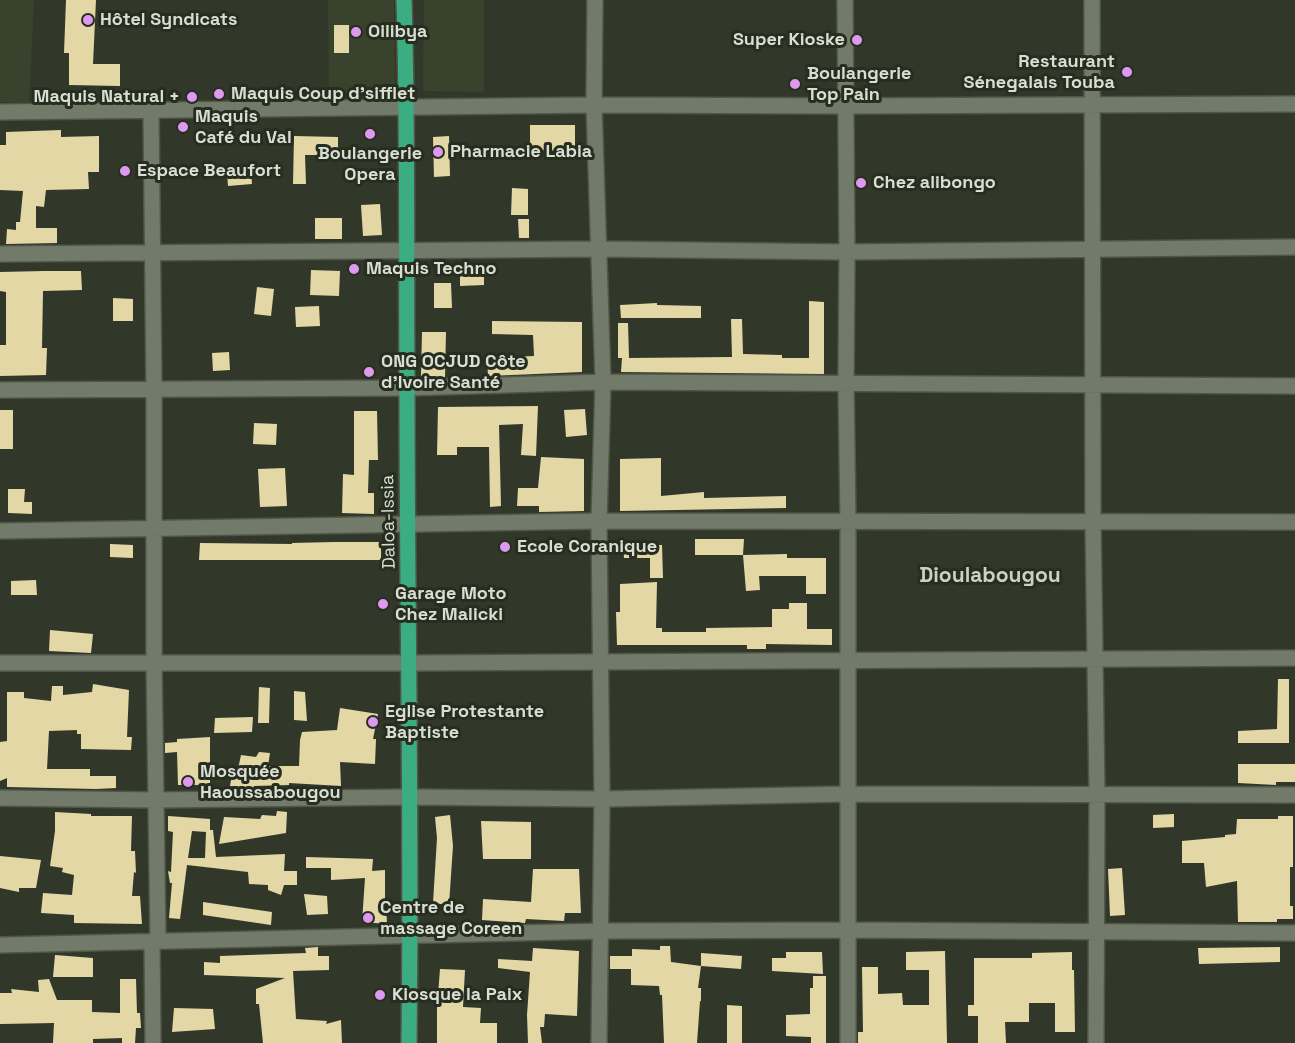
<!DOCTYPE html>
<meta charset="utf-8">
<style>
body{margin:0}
canvas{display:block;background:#313829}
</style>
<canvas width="1295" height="1043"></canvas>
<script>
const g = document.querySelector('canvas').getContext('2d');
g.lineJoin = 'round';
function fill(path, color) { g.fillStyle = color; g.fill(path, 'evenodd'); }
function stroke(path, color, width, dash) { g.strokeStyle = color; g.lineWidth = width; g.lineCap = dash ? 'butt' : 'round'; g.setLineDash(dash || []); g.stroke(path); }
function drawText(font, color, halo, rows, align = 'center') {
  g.font = font + ' "Space Grotesk",sans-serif'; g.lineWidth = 6; g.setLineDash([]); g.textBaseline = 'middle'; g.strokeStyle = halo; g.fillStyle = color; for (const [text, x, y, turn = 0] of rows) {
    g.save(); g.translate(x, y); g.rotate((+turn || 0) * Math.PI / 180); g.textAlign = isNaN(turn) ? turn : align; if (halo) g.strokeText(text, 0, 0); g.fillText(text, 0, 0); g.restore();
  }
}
fill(new Path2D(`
 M0 0H34L29 103 0 102Z
 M328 0H394L395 94H329Z
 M424 0H484V92L423 91Z`), '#38422c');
fill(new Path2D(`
 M66 0H96L93 64H120V86L69 85V53H64Z
 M334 25H349V53H334Z
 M530 125H575V151L530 150Z
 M61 130V137L99 136V172H88L89 189 46 190 44 207 36 206V228H57V243L6 244 7 229 16 230V222H20L23 191 0 190V145H6V132Z
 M294 136 338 137V155H305L306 184H293Z
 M449 136 450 176 434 177 433 137Z
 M251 171 252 184 228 186 227 172Z
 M512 188 528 189V215H511Z
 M380 204 382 235 363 236 361 205Z
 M315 218H342V239H315Z
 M518 219H529V238H519Z
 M311 270 340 271 339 296 310 295Z
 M44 271H81L82 290 43 291 42 348H47L46 375 0 376V345H6V292L0 291V272Z
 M460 271H484V285L460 286Z
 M434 283H451L452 308H434Z
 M257 287 274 289 271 316 254 314Z
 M113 298 133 299V321H113Z
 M809 301 824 302V374L621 372 622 358H618V323H628L629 358 732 357 731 319H742L743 354 782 355V358H809Z
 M657 303V305L701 306V318H621L620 305Z
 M319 306 320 326 296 327 295 307Z
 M492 321 582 322V372L488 376 487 358 534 356 533 335 492 334Z
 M422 332H446L445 377 421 376Z
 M229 352 230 370 213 371 212 353Z
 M538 406 536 456 521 455 523 424 499 425 501 506 490 507 489 447H457V455H437L438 407Z
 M585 409 587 435 566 437 564 410Z
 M0 410H13V449H0Z
 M354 411H377L378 460H369L368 493H374V514L342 513 343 474 354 475Z
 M254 423 277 424 276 445 253 444Z
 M541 457 584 459V511L539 512V506H517L518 488H538Z
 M661 458V496L704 492V498L786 496V508L620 511V459Z
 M285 468 287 506 260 507 258 469Z
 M8 489H25L24 502H32V514L8 513Z
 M695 539H744L743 555H695Z
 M334 542H381V560H199L200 543 292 544V543Z
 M110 544 133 545V558L110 557Z
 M623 545H662L663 578H650V558H624Z
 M787 554V558H826V594H806V576H759L760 590 746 591 743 555Z
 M36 580 37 595H11V581Z
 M657 582 656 628H662V632H706V628L772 627V609H789V603H807V629H832V645L766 644V649H747V645H617L616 612H620V584Z
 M50 630 93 634 91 653 49 651Z
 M1278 679H1289V743H1238V731L1277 729Z
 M93 684 129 690 127 737H132L131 750 81 749V734H77V730L49 731 47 769H90V776H116V788L96 789 7 787V778L0 781V742L7 741V692H24V698L51 701 52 686H63V695L92 692Z
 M259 687 270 688 269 723H258Z
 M294 691 305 692 307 721 294 720Z
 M340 708 378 714 373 739H376L375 764 340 762 341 786 289 783V785L254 786 253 788 230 786 233 768 238 769 241 755 256 757 259 752 270 753 268 766H299L300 740 302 732 337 730Z
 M253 717 252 732 214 733 215 718Z
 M210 737V785H178L177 752 165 753V743L177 742V739Z
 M1238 764H1295V782H1276V785L1238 783Z
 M277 811 287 812 286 833 219 844 224 817 260 819 262 815 276 816Z
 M55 812 91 814V816H132L131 851H135L136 873 134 872 132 896H140L142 924 74 923V915L41 913 43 893 72 895 74 875 62 872 63 868 50 866 55 831Z
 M1174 814V827L1153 828V815Z
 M450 815 453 846 449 905 433 903 437 838 435 817Z
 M168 816 210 819V830H213L216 857 285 854 284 871H297V885H284L281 895 268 890V885L249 884 248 872 187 865 180 919 169 918 172 883H170L168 871 171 872 173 832 168 831ZM192 831 206 832 205 858H188Z
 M1278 816H1293V867H1290V906H1293V919H1277V922H1238L1237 881 1206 887 1204 863H1182V841L1225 837V835L1236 834 1237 819H1278Z
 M481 821 531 822V859H483Z
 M0 856 41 860 36 888H19V892L0 888Z
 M306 857 373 859 372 871 385 870V905H386L387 924 362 922 365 878 331 880V868H306Z
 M1122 868 1125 915 1110 916 1108 869Z
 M533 869H579L581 913H565L564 921 526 919 525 923 482 920 483 899 531 902Z
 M304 894 327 896 328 914 307 915Z
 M203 902 272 912 271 925 203 915Z
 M660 946H670L671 962 701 966 698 988H701V1001H700L697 1043H664L662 995H660L659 986 631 985V969H610V956H632V949L660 950Z
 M318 947V956H329V970L293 971 296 1019 327 1021 326 1024 341 1020 342 1043H263L259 1004H256V989L285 978 204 975V962L220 963V956L306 953 305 948Z
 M1280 947V962L1199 964 1198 948Z
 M533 948 579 951 577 1016 545 1014 544 1027H540L542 1043H528L527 1015 530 972 498 968V959L532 961Z
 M945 951 947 1043H858V1032H863L862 967H878V994L902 993 903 1005H929V970H906V952Z
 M786 952H822L823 974 772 971V958H786Z
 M1072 952V970H1074L1075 1032H1055V1003H1029V1022H1005L1006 1043H978V1016H968V1005H974V958H1032V953Z
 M701 953 742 956 741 969 701 966Z
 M55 955 93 958V977H53Z
 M440 969 465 970 463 1007 481 1008 480 1023H497V1043H437V1008Z
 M813 976H826V1043H811V1037L786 1036V1015L810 1014V988H813Z
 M49 979 57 1000H92V1012L120 1013V979H136L137 1013H140L141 1028H136L135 1043H122V1038L93 1039V1043H53L54 1023 0 1024V993H12L11 989 39 992 38 980Z
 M727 1005 742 1006V1043H727Z
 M174 1008 213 1009 215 1029 172 1032Z`), '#e4d7a6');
const minor = new Path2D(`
 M595 0 594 105 603 382 599 521 602 799 599 1043
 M845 0 847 252 846 384 848 521V1043
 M1092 0 1093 522 1097 794 1096 1043
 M151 110 154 390V661L158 941
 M0 112 594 105 846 106 1295 104
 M0 254 600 249 847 252 1295 247
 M0 390 407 388 603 382 1295 386
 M0 531 599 521 1295 522
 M0 663H410L1295 658
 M0 798 155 800 410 797 602 799 848 794 1295 795
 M152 941 153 1043
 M0 945 602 931 847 930 1295 933`);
const major = new Path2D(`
 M404 0C408 129 406 258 407 388 407 606 412 825 409 1043`);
stroke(minor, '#4f5548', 18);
stroke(major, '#4f5548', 18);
stroke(minor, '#727b69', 15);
stroke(major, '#3cad82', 15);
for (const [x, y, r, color] of [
 [88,20,6,"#de98f2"],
 [356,32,6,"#de98f2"],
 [857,40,6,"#de98f2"],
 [1127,72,6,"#de98f2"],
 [795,84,6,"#de98f2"],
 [219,94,6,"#de98f2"],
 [192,97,6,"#de98f2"],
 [183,127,6,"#de98f2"],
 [370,134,6,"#de98f2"],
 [438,152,6,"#de98f2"],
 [125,171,6,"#de98f2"],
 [861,183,6,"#de98f2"],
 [354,269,6,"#de98f2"],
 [369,372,6,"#de98f2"],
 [505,547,6,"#de98f2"],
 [383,604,6,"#de98f2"],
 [373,722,6,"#de98f2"],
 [188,782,6,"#de98f2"],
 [368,918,6,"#de98f2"],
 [380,995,6,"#de98f2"]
]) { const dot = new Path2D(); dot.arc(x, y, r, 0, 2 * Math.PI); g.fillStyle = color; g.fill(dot); stroke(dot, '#272e1f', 2); }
drawText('bold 18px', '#d9ded4', '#272e1f', [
 ["Hôtel Syndicats",100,20],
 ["Oilibya",368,32],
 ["Super Kioske",845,40,"right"],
 ["Restaurant",1115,62,"right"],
 ["Sénegalais Touba",1115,83,"right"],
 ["Boulangerie",807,74],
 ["Top Pain",807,95],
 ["Maquis Coup d'sifflet",231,94],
 ["Maquis Natural +",180,97,"right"],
 ["Maquis",195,117],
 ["Café du Val",195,138],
 ["Pharmacie Labia",450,152],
 ["Boulangerie",370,154,"center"],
 ["Opera",370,175,"center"],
 ["Espace Beaufort",137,171],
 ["Chez alibongo",873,183],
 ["Maquis Techno",366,269],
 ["ONG OCJUD Côte",381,362],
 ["d'Ivoire Santé",381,383],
 ["Ecole Coranique",517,547],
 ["Garage Moto",395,594],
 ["Chez Malicki",395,615],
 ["Eglise Protestante",385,712],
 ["Baptiste",385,733],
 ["Mosquée",200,772],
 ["Haoussabougou",200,793],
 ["Centre de",380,908],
 ["massage Coreen",380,929],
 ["Kiosque la Paix",392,995]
], 'left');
drawText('18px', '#d9ded4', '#272e1f', [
 ["Daloa-Issia",389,522,-91]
]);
drawText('bold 21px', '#c9d3c0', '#272e1f', [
 ["Dioulabougou",990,576]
]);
</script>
